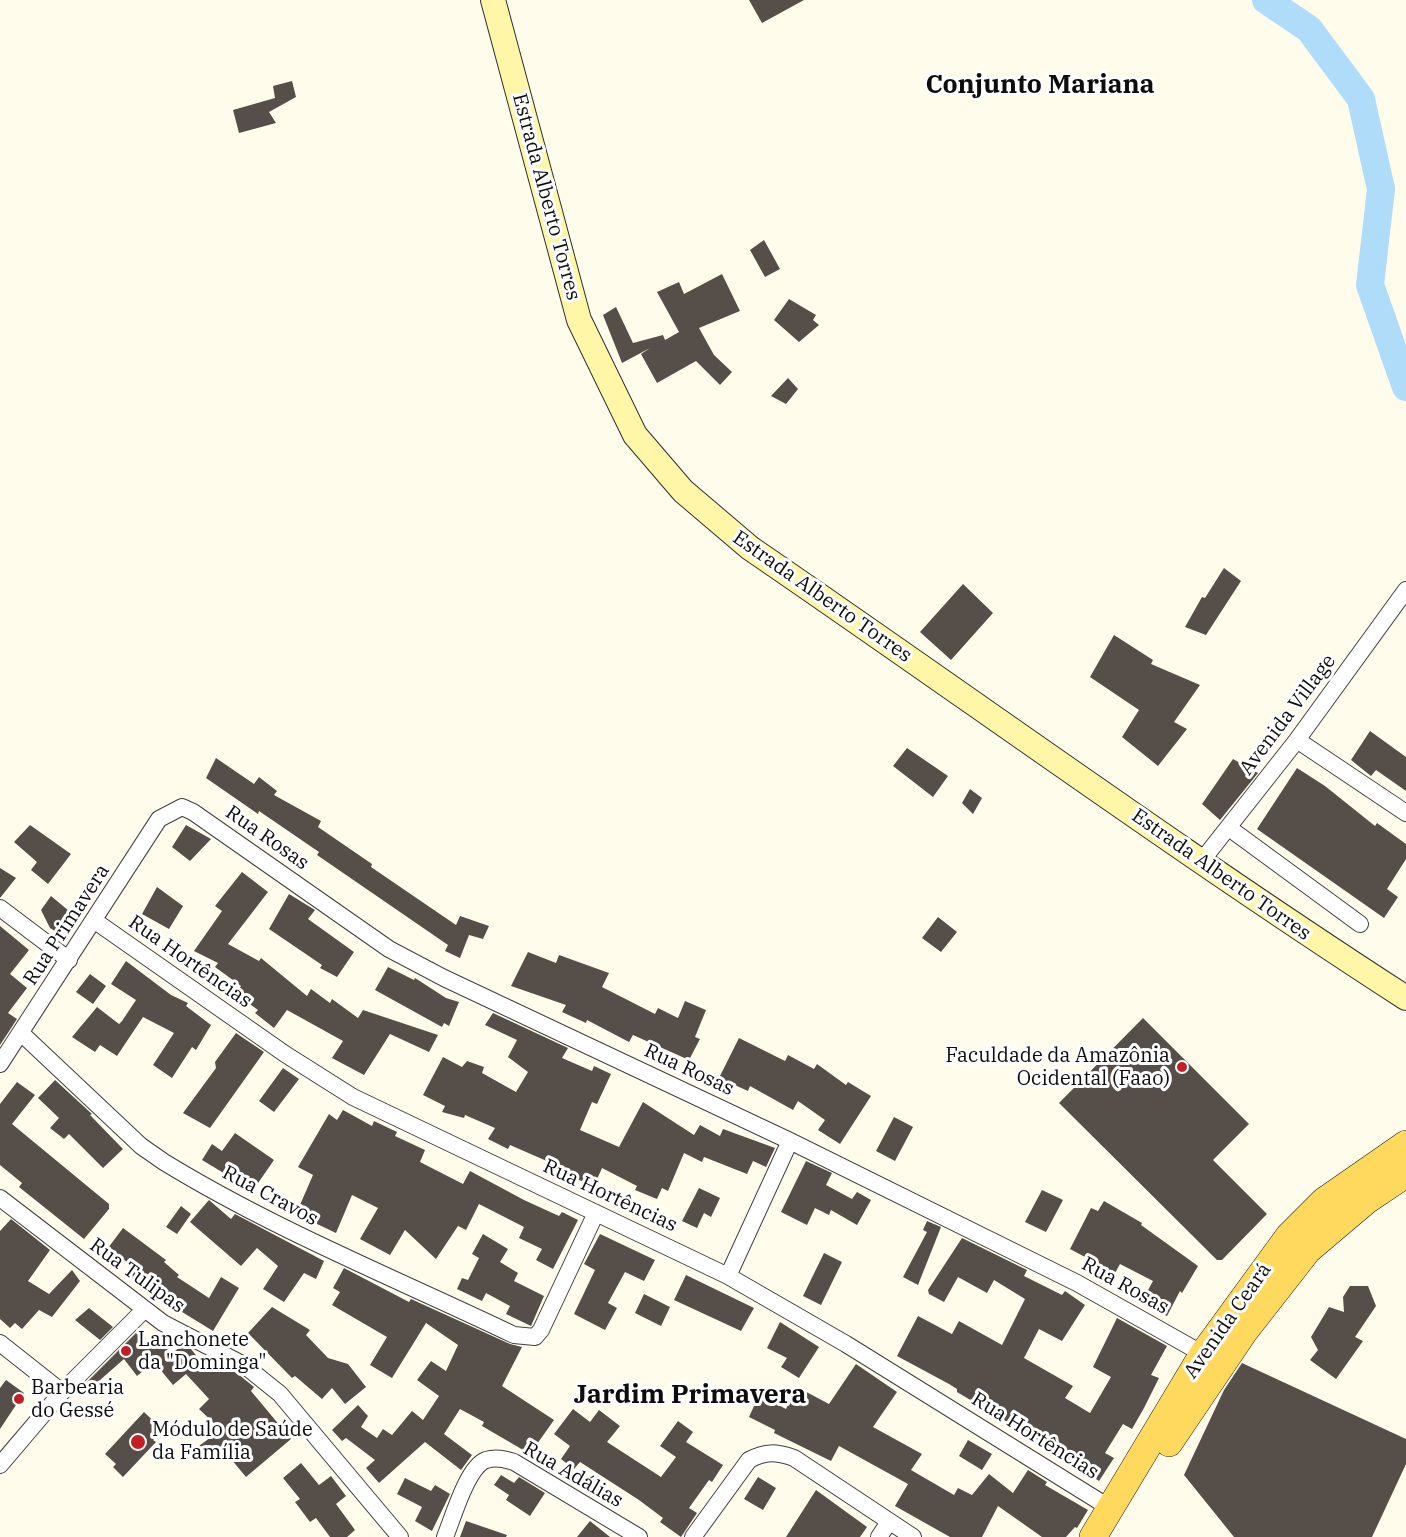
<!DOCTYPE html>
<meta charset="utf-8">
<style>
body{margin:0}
canvas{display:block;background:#fffcec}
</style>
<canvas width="1406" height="1537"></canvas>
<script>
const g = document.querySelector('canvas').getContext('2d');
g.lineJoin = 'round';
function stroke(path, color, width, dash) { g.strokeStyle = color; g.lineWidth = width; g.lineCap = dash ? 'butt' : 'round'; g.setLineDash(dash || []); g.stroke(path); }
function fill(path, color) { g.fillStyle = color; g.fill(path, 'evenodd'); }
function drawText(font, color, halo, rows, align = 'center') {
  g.font = font + ' "IBM Plex Serif",serif'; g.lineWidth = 6; g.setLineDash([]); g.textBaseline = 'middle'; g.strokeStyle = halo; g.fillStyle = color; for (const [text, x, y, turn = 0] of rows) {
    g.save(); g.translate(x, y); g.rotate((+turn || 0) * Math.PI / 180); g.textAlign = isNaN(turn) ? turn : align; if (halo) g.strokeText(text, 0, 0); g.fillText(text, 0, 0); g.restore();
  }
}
stroke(new Path2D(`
 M1266 0 1309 29 1361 99 1381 189 1370 285 1406 387`), '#afdcf8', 28);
fill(new Path2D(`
 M749 0H804L762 23Z
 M292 81 296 97 269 112 276 123 239 133 233 110 275 98 273 86Z
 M764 240 780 269 765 277 750 250Z
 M722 274 740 311 699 328 714 355 732 372 720 385 696 361 657 383 641 354 650 348 622 363 603 315 616 307 633 343 663 335 665 340 679 332 657 292 679 282 684 294Z
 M789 299 816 315 813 320 819 325 799 342 774 320Z
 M788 378 798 389 786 404 771 396Z
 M1224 568 1241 581 1206 635 1185 627 1202 597 1205 598Z
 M963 584 993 613 951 660 920 632Z
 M1114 635 1153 660 1151 664 1200 685 1174 722 1187 729 1158 766 1122 737 1139 710 1090 677Z
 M1370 731 1406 757V791L1376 770 1371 776 1351 760Z
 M907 748 948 776 933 797 893 766Z
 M216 758 254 784 259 777 277 791 274 795 321 821 318 827 372 864 371 867 456 925 460 916 489 926 483 939 469 935 460 958 445 951 448 945 317 855 319 852 259 811 258 814 206 778Z
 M1233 759 1258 773 1220 820 1202 804Z
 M1297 768 1325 786 1375 826 1377 823 1406 844V859L1387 889 1398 897 1384 918 1257 829Z
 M970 789 982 798 973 814 962 803Z
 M30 825 71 854 48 884 31 870 37 862 14 842Z
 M186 825 211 839 190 861 172 847Z
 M0 868 16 878 0 898Z
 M242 872 268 892 228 944 259 961 261 958 307 996 311 989 330 1003 332 999 358 1018 363 1010 438 1035 429 1052 390 1034 364 1075 332 1058 343 1041 287 1010 274 1028 255 1013 258 1010 236 994 241 986 215 967 218 963 194 951 222 911 215 906Z
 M157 887 183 906 169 929 142 914Z
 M289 894 315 910 308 919 354 952 337 977 320 968 322 965 269 929Z
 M51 896 75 916 61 935 50 928 41 910Z
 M938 917 957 932 941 952 922 938Z
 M0 926 29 950 10 974 27 988 8 1013 17 1019 0 1045Z
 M528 952 556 963 559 955 609 973 602 987 655 1014 658 1008 678 1018 685 1001 706 1010 695 1037 700 1039 689 1060 633 1035 629 1042 587 1020 586 1023 562 1012 566 1005 511 986Z
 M126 961 171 995 188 1003 186 1006 211 1025 196 1050 192 1047 172 1078 153 1065 174 1033 143 1017 117 1056 100 1045 95 1052 72 1037 97 1007 119 1024 122 1021 136 1000 111 984Z
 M388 967 414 980 415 978 446 998 459 1002 449 1026 444 1023 442 1027 375 990Z
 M90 974 106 986 93 1004 76 992Z
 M493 1013 568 1048 562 1058 592 1071 594 1066 611 1074 597 1104 592 1102 580 1130 619 1147 643 1102 694 1135 700 1125 720 1136 723 1129 775 1148 766 1167 753 1161 747 1174 704 1157 702 1162 684 1153 668 1191 662 1188 657 1199 635 1190 637 1186 602 1168 594 1186 547 1167 549 1162 510 1145 508 1149 488 1139 495 1128 465 1115 464 1118 442 1112 445 1106 423 1095 443 1057 462 1067 467 1061 484 1067 482 1073 516 1092 528 1072 508 1057 517 1040 485 1025Z
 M1143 1018 1249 1124 1213 1160 1267 1214 1222 1260H1217L1059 1103Z
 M236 1033 264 1052 210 1128 183 1113 216 1068 215 1062Z
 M739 1038 785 1061 788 1055 814 1069 817 1064 846 1085 848 1082 871 1096 840 1144 818 1130 825 1120 798 1101 793 1110 750 1086 748 1091 719 1078Z
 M283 1068 299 1079 274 1112 259 1101Z
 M55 1080 92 1114 90 1115 123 1149 103 1168 69 1134 64 1139 50 1128 59 1118 38 1098Z
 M17 1082 35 1095 12 1124 109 1204V1209L84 1239 19 1187 22 1183 0 1165V1104Z
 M343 1110 372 1126 374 1121 397 1132 395 1136 425 1150 420 1162 463 1184 470 1171 524 1200 559 1216 562 1212 578 1220 553 1269 536 1260 542 1249 519 1238 524 1227 479 1204 466 1230 458 1226 436 1259 405 1230 390 1255 360 1239 378 1208 352 1195 336 1233 296 1214 313 1175 298 1167 329 1114 337 1120Z
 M894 1117 913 1127 895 1161 876 1151Z
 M235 1133 274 1160 256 1186 236 1172 232 1178 202 1160 212 1144 222 1151Z
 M806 1161 832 1173 826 1185 852 1199 857 1192 871 1200 857 1225 831 1210 829 1215 815 1208 807 1225 781 1212Z
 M699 1188 720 1198 711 1217 704 1213 697 1228 682 1221Z
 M1042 1190 1063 1200 1046 1232 1025 1222Z
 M209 1200 231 1219 235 1214 324 1261 316 1279 304 1273 284 1302 263 1289 278 1266 257 1248 241 1266 190 1222Z
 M1104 1201 1142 1223 1141 1225 1198 1266 1182 1293 1180 1291 1167 1316 1141 1303 1153 1281 1120 1264 1115 1273 1070 1249 1091 1208 1098 1211Z
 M181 1206 191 1214 177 1234 166 1227Z
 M11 1219 50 1250 28 1281 49 1294 72 1270 80 1281 52 1317 39 1310 22 1329 15 1323 10 1328 0 1319V1231Z
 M927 1221 941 1227 918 1285 903 1277 927 1232 923 1230Z
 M123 1228 166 1260 164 1262 179 1275 177 1277 209 1298 221 1277 239 1288 213 1331 156 1296 129 1275 135 1268 108 1248Z
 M483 1234 508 1249 500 1262 518 1273 514 1281 544 1296 531 1326 506 1314 510 1306 486 1293 482 1301 457 1289 462 1278 468 1280 479 1258 472 1254Z
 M600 1234 655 1260 644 1281 625 1272 608 1303 617 1308 605 1330 574 1314 595 1270 584 1264Z
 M962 1238 1027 1270 1024 1276 1062 1295 1065 1291 1085 1305 1062 1341 1039 1329 1024 1358 1073 1386 1065 1398 1090 1413 1111 1377 1093 1367 1117 1318 1167 1346 1151 1375 1159 1378 1144 1408 1132 1429 1123 1424 1105 1453 1114 1458 1099 1481 1046 1445 957 1392V1389L949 1384 897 1356 918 1316 952 1334 959 1321 1002 1345 1025 1299 994 1280 987 1293 958 1277 944 1302 929 1294 928 1290Z
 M824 1253 842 1262 821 1305 803 1296Z
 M344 1268 409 1302 411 1299 510 1344 522 1347 502 1386 554 1420 530 1454 482 1426 484 1422 460 1409 444 1434 472 1455 461 1470 425 1442 379 1483 366 1468 375 1460 346 1438 342 1441 332 1430 358 1405 368 1416 361 1427 377 1438 383 1429 392 1435 412 1411 423 1420 439 1396 417 1380 431 1361 446 1371 458 1345 426 1323 392 1378 370 1365 387 1337 332 1305 340 1292 333 1288Z
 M686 1275 754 1308 741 1331 674 1300Z
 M1350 1286H1368L1376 1306 1355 1337 1363 1341 1336 1379 1310 1360 1318 1350 1311 1337 1329 1307 1344 1312 1343 1297Z
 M644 1294 670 1307 661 1326 635 1313Z
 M272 1307 310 1330 306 1335 328 1358 348 1364 366 1387 345 1404 332 1388 322 1399 295 1376 292 1378 248 1333Z
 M89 1308 113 1327 100 1340 75 1320Z
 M780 1322 819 1347 799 1378 781 1367 787 1358 767 1348Z
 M138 1331 150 1345 158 1338 171 1354 183 1345 191 1349 207 1369 214 1361 238 1374 254 1387 251 1391 291 1439 246 1477 221 1447 204 1460 196 1448 221 1430 199 1409 209 1399 186 1374 173 1385 154 1362 137 1376 124 1359 83 1395 79 1390Z
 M1242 1363 1406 1439V1464L1372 1537H1234L1184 1475 1224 1390Z
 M856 1364 897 1392 873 1427 922 1454 911 1470 954 1495 958 1488 972 1495 989 1474 1013 1493 1028 1470 1047 1482 1045 1485 1088 1510 1077 1528 1075 1527 1066 1537H1042L998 1506 982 1537H950L895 1506 908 1484 839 1446 831 1461 774 1433 775 1430 749 1417 759 1395 786 1409 797 1387 829 1404Z
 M6 1380 24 1393 0 1429V1388Z
 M573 1409 590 1422 599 1410 620 1426 607 1442 661 1477 676 1457 660 1446 678 1421 693 1432 686 1442 723 1465 712 1482 709 1480 689 1508 697 1513 681 1537 660 1522 663 1518 639 1500 580 1462 574 1469 561 1459 570 1446 554 1434Z
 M144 1412 163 1430 153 1440 156 1442 123 1477 113 1467 116 1464 105 1454Z
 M968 1440 992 1454 982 1470 959 1456Z
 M301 1463 319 1485 331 1476 346 1496 336 1504 355 1530 347 1537H330L316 1518 310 1522 295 1502 300 1499 283 1478Z
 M501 1475 514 1483 519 1477 545 1493 530 1516 506 1500 509 1495 494 1485Z
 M758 1477 776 1488 763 1510 744 1499Z
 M405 1478 431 1491 435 1485 450 1494 432 1531 415 1521 422 1507 397 1494Z
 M816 1490 867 1527 860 1537H786Z
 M466 1521 507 1535 506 1537H460Z
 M590 1521 610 1537H577Z`), '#564e48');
const street = new Path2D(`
 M1297 740 1406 813
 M1229 828 1360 924
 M1200 863 1297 740 1406 590
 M0 908 69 960
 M95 921 285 1054 353 1097 728 1276 846 1344 1110 1508
 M21 1033 141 1146 164 1162C275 1230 397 1279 514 1335L535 1337 541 1330 596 1213
 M0 1064 159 819 182 807 193 812 389 949 444 978 790 1141 1077 1283 1203 1354
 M0 1198 163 1323 244 1365 280 1394 400 1537
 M728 1276 790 1141
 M0 1343 62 1392
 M0 1465 62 1392 144 1310
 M445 1537C453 1518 467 1467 486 1460 496 1457 504 1459 514 1462L639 1537
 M693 1537 749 1460C766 1451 776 1452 794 1458L913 1537
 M879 1537 889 1522`);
const secondary = new Path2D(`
 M493 0 579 320 635 435 683 491 750 548C969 698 1183 854 1406 998`);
const primary = new Path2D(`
 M1169 1443 1244 1332 1308 1250 1367 1200 1406 1174
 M1093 1537 1203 1354 1289 1236 1324 1201 1406 1144`);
stroke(street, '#404040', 18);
stroke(secondary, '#2f2f2f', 26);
stroke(primary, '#1e1e1e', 28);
stroke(street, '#fff', 16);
stroke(secondary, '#fff7a7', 24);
stroke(primary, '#fed95d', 27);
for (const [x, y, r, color] of [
 [1182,1067,6,"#c21f24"],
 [126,1351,6,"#c21f24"],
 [19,1399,6,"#c21f24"],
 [138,1442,8,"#c21f24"]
]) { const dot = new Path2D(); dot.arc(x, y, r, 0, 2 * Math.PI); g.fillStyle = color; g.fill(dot); stroke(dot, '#fff', 2); }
drawText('20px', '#0d0d0d', '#fff', [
 ["Estrada Alberto Torres",546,197,75],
 ["Estrada Alberto Torres",822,597,35],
 ["Avenida Village",1288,715,-53],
 ["Rua Rosas",267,838,35],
 ["Estrada Alberto Torres",1221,875,35],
 ["Rua Primavera",67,925,-57],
 ["Rua Hortências",190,962,35],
 ["Rua Rosas",689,1070,25],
 ["Rua Cravos",270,1196,28],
 ["Rua Hortências",610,1196,25],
 ["Rua Tulipas",137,1276,36],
 ["Rua Rosas",1125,1286,29],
 ["Avenida Ceará",1228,1321,-55],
 ["Rua Hortências",1035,1436,32],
 ["Rua Adálias",573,1475,30]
]);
drawText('20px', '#0d0d0d', '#fff', [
 ["Faculdade da Amazônia",1170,1056,"right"],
 ["Ocidental (Faao)",1170,1079,"right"],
 ["Lanchonete",138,1340],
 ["da \"Dominga\"",138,1363],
 ["Barbearia",31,1388],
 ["do Gessé",31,1411],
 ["Módulo de Saúde",152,1430],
 ["da Família",152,1453]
], 'left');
drawText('bold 26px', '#0d0d0d', '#fff', [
 ["Conjunto Mariana",1040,85],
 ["Jardim Primavera",690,1395]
]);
</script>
